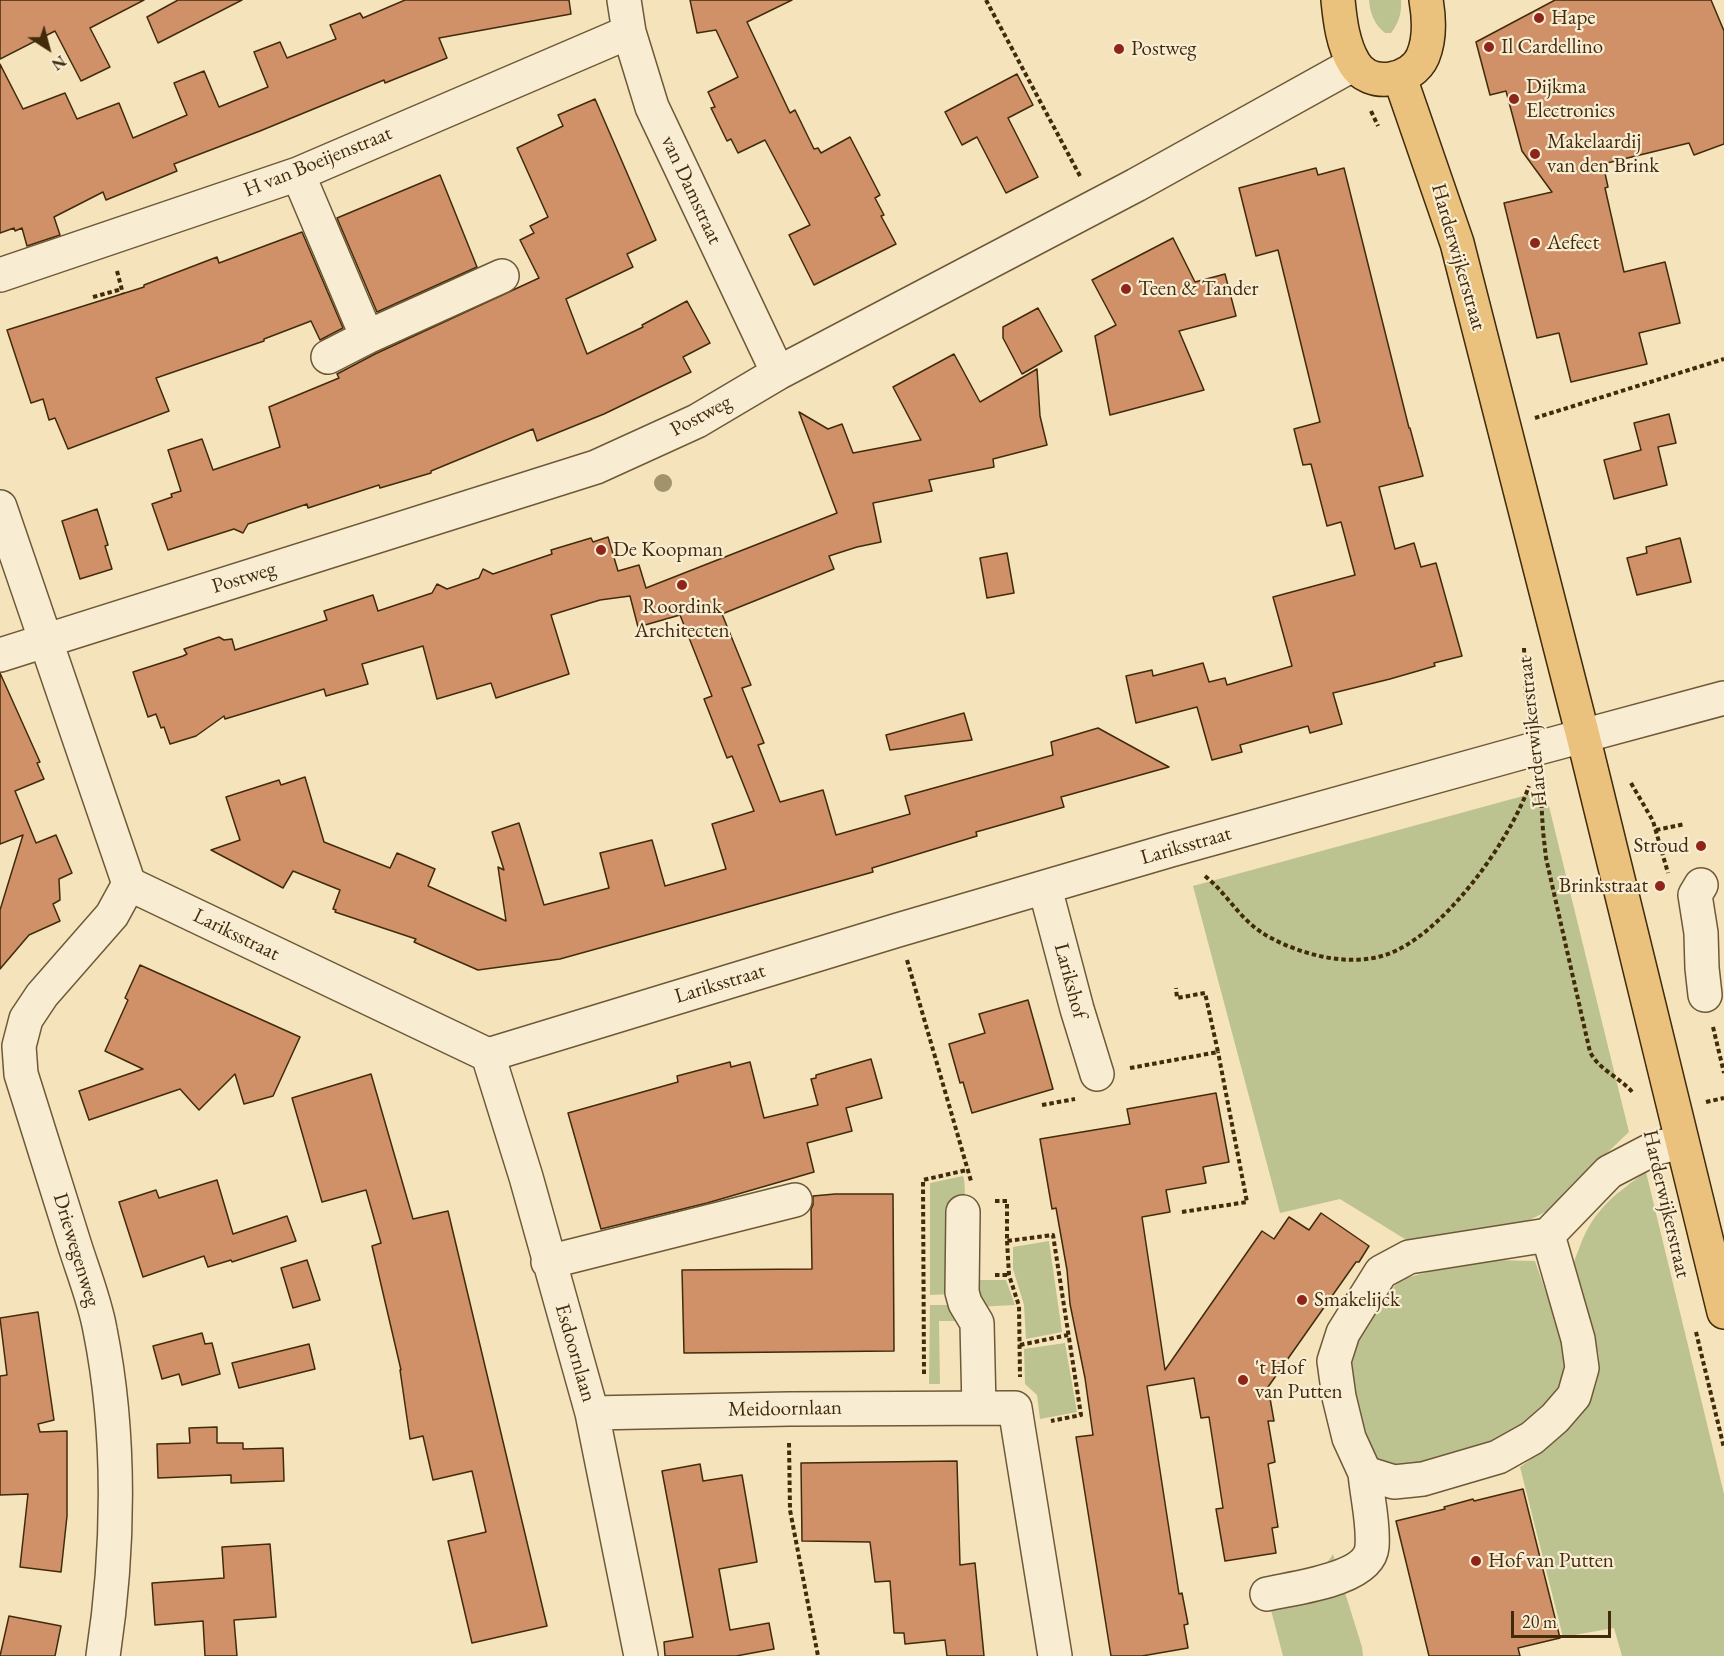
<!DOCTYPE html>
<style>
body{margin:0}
#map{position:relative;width:1724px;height:1656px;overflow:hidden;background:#f5e3bb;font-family:"EB Garamond",serif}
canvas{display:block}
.north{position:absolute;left:18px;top:18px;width:60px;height:60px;-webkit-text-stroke:4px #f8edd3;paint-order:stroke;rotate:144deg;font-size:16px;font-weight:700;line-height:24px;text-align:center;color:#412b0b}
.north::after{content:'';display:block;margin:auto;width:21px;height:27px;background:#412b0b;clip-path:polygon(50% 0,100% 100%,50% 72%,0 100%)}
.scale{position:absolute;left:1511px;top:1611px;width:100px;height:27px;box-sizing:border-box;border:3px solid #412b0b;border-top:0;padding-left:8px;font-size:18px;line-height:21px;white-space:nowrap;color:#412b0b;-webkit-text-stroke:4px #f8edd3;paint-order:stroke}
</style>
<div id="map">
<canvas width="1724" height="1656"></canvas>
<div class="north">N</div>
<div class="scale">20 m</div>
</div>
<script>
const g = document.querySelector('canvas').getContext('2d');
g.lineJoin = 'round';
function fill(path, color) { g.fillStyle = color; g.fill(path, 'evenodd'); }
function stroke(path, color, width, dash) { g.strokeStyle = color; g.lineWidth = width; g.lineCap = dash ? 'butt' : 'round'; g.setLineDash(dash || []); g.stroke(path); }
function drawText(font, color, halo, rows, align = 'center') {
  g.font = font + ' "EB Garamond",serif'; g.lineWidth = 4.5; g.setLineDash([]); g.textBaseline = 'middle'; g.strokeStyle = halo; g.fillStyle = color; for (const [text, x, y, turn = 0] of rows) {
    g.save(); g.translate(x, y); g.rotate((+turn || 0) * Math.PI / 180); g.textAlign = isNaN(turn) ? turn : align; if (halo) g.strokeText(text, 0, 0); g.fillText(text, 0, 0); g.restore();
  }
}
fill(new Path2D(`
 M1369 0H1401C1402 12 1399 23 1391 33H1385C1374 24 1370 13 1369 0Z
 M1545 790 1629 1132 1589 1170 1555 1207 1510 1230 1413 1244 1340 1199 1280 1213 1193 886Z
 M1646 1172 1724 1494V1656H1622L1614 1628 1563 1637 1520 1467C1556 1443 1604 1404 1599 1356 1595 1326 1577 1298 1574 1268 1573 1261 1578 1252 1580 1246 1594 1209 1615 1194 1646 1172Z
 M963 1176C970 1196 955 1270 952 1294L930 1295V1183Z
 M1049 1241 1062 1332 1026 1339 1024 1305 1013 1269V1247Z
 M1496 1260 1535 1261 1563 1342 1566 1365 1561 1386 1549 1408 1512 1437 1446 1460 1393 1468 1381 1463 1372 1456 1359 1438 1347 1364 1355 1342 1368 1320 1399 1280 1453 1265Z
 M972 1280H1006L1015 1305 977 1307Z
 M930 1305H960L965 1321H939L940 1384H929Z
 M1065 1343 1077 1412 1040 1419 1037 1395 1025 1384 1024 1349Z
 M1333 1554 1362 1647 1363 1656H1283L1265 1587C1289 1580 1320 1578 1333 1554Z`), '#bdc390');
const building = new Path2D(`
 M0 0H144L90 28 110 67 81 81 55 31 0 59Z
 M178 0H242L158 43 147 17Z
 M405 0H569L571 14 439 38 447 58 385 83 384 80 260 131 174 164 177 171 106 200 103 192 54 217 60 235 27 246 22 228 15 231 14 228 0 233V64L23 109 65 93 77 119 119 103 133 138 187 115 174 83 204 71 219 107 268 87 254 52 280 42 287 58 336 39 330 25 360 13 363 18Z
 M690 0H792L747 22 790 113 795 110 814 149 818 148 821 153 850 137 880 195 875 198 884 215 881 216 896 244 814 285 789 235 810 225 765 140 738 153 731 139 727 141 711 108 715 107 708 92 738 77 716 30 697 33Z
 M1555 0H1711L1724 31V144L1694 155 1689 143 1603 164 1608 187 1605 188 1624 272 1665 262 1680 323 1639 333 1647 364 1571 382 1559 333 1537 338 1504 203 1552 192 1522 151 1506 91 1490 95 1476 42Z
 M1017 74 1033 105 1008 118 1038 177 1006 193 977 137 962 145 945 112Z
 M595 99 656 240 627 254 633 267 566 299 587 354 643 327 642 325 687 301 710 343 683 357 691 372 604 414 537 441 533 429 431 471V473L380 488 379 485 308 508 307 504 248 524 243 533 234 529 168 550 152 504 172 497 171 494 181 491 168 450 202 439 213 470 280 447 269 407 339 378 337 374 375 354 539 278 520 240 534 233 530 226 548 217 517 148 563 126 558 115Z
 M1316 168 1318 175 1344 168 1409 428H1410L1423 476 1379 487 1395 549 1414 543 1421 567 1436 563 1462 656 1434 663 1435 666 1390 679 1333 693 1342 724 1310 733 1308 726 1240 745 1242 752 1212 760 1197 707 1136 723 1126 676 1152 670 1153 676 1203 663 1209 682 1225 678 1227 685 1292 666 1273 597 1355 575 1341 522 1327 526 1311 464 1303 465 1294 429 1320 422 1278 250 1256 256 1239 188Z
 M440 175 477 267 377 312 337 218Z
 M302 232 343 328 320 340 311 321 264 339V341L156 378 169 411 68 449 55 418 49 420 43 399 31 403 7 330 144 287V285L217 257 219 263Z
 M1173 238 1195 282 1225 274 1236 316 1179 331 1204 390 1110 415 1095 336 1116 325 1092 280Z
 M1038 308 1062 351 1022 374 1003 338V327Z
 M954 354 980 402 1037 369 1040 416 1047 445 993 459 994 467 929 480 932 491 873 503 881 542 857 547 829 556 834 569 722 614 751 685 742 688 764 743 758 745 780 802 823 790 836 835 910 814 905 796 1053 755 1051 742 1098 728 1169 767 1061 797 1064 807 976 832 977 836 872 868 873 872 560 959 478 970 414 942 416 939 335 912 336 910 333 909 340 890 293 871 283 888 211 850 240 840 226 797 279 780 281 785 305 777 324 842 390 868 397 853 435 869 428 886 506 921 498 867 504 870 492 832 519 823 544 905 609 888 600 853 652 840 665 886 726 869 712 824 754 811 732 756 727 758 704 699 712 696 680 615 638 627 630 596 600 600 551 615 569 674 496 698 491 683 437 699 423 646 362 664 368 684 326 696 324 689 225 719 224 716 196 736 170 744 164 727 161 728 156 714 148 717 133 672 183 656 187 654 184 649 219 637 224 640 232 639 235 650 327 620 324 611 373 595 378 611 432 593 437 584 447 589 479 578 483 569 493 574 552 554 551 550 591 538 593 542 608 537 618 571 639 565 646 588 837 513 799 412 828 429 842 424 853 453 921 440 893 387Z
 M1669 414 1676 443 1658 447 1667 485 1614 499 1604 460 1641 450 1634 423Z
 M97 509 108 545 105 546 112 569 80 579 62 521Z
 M1680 538 1691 582 1637 595 1627 558 1647 553 1646 547Z
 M1007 553 1014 593 987 598 980 558Z
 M0 673 40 762 37 763 44 779 15 791 36 843 56 835 72 873 59 879 60 900 53 904 60 921 29 935 0 969V910L23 835 0 844Z
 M964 713 972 740 890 750 886 735Z
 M140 965 300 1037 273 1096 244 1104 235 1074 199 1110 180 1089 89 1120 79 1091 143 1069 105 1051 128 1000 125 998Z
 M1028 1000 1053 1089 972 1113 963 1082 960 1083 949 1044 985 1033 979 1014Z
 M871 1059 882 1098 846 1108 852 1131 807 1143 814 1172 707 1203 601 1229 568 1113 678 1082 677 1076 730 1062 731 1067 750 1062 764 1118 818 1105 811 1079 816 1078V1075Z
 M371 1074 413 1219 448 1211 547 1626 472 1643 448 1541 486 1532 472 1471 433 1480 423 1436 410 1439 400 1370H401L372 1246 381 1243 366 1190 322 1202 292 1098Z
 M1216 1093 1229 1162 1203 1167 1206 1183 1166 1190 1170 1212 1142 1217 1165 1370 1262 1231 1274 1239 1289 1217 1309 1230 1321 1213 1369 1246 1359 1262H1356L1268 1387 1274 1421H1268L1275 1462 1268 1464 1278 1527 1272 1528 1276 1553 1225 1561 1216 1509 1223 1508 1209 1417 1201 1418 1194 1378 1147 1386 1179 1594 1182 1593 1188 1624 1184 1625 1188 1648 1142 1656H1111L1076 1437 1093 1435 1085 1378 1070 1304 1067 1270 1056 1208 1052 1209 1040 1139 1130 1124 1127 1109Z
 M217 1180 233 1234 287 1216 296 1241 232 1262 231 1260 208 1267 204 1256 143 1277 119 1202 156 1190 159 1198Z
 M835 1194H893L894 1351 684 1353 682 1270 812 1269 811 1209 813 1205V1196Z
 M307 1260 320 1300 293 1308 281 1268Z
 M38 1312 54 1420 38 1424 40 1432 67 1431V1516L61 1572 20 1567 28 1494 0 1495V1376L7 1375 0 1318Z
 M202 1333 205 1344 212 1343 220 1374 182 1385 179 1374 162 1379 153 1346Z
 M309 1344 315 1369 239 1388 232 1363Z
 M217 1427V1443H243V1449L283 1448 284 1481 231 1483V1475L158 1478 157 1444 190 1443 189 1428Z
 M957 1461 960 1565 975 1563 984 1656H947L945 1640 905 1644 904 1633H894L890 1581 875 1582 870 1542 802 1541 801 1463Z
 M700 1464 703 1481 742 1475 757 1562 719 1569 730 1630 769 1623 774 1649 736 1656H665L664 1642 693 1637 662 1471Z
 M1523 1489 1560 1638 1518 1648 1520 1656H1429L1396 1521 1445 1509 1444 1507 1473 1499 1474 1501Z
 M270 1544 276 1617 234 1620 237 1656H205L203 1621 155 1625 152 1583 224 1578 222 1547Z
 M9 1616 61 1626 55 1656H0Z`);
fill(building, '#d09169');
stroke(building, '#412b0b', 1.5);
const minor = new Path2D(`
 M624 0 629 32 652 107 778 373
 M298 174 367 337 328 357
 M0 275 298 174 629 32
 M367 337 502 276
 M0 507 129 884 488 1055 898 930 1171 850 1538 748 1724 698
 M0 655 596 467 697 421 778 373 1136 185 1354 64
 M1701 885 1695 895 1701 933 1702 968 1705 995
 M1045 888 1077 1009 1097 1074
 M488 1055 526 1177 592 1413 641 1656
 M963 1212 962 1292 965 1303 977 1323 979 1408
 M1548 1235 1578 1339 1582 1368 1574 1396 1555 1418 1532 1438 1498 1457 1423 1479 1394 1482 1365 1473 1349 1438 1339 1397 1334 1361 1343 1333 1381 1272 1409 1257 1548 1235 1609 1172 1653 1149 1681 1142
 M548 1262 795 1200
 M592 1413 789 1409 1015 1408 1055 1656
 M1267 1594C1293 1588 1369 1580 1372 1547 1374 1523 1367 1497 1365 1473
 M103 1656C119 1551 121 1434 100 1330 95 1301 83 1272 74 1243 56 1187 39 1130 21 1074L19 1046 26 1019 42 995 112 915 129 884`);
const major = new Path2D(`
 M1338 0C1340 21 1343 45 1354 63 1369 89 1412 82 1423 56 1430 39 1429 17 1426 0
 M1400 78 1457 243 1583 736 1724 1312`);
stroke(minor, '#6e5937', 36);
stroke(major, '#412b0b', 36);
stroke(new Path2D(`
 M986 0 1080 176
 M1371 111 1378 126
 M117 271 123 294
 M93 297 122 289
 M1535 418 1724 359
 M1524 648 1526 698 1530 715
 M1540 781 1543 831 1546 858 1590 1052C1600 1071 1620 1077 1634 1094
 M1631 783 1653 821 1668 873
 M1656 830 1685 824
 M1205 876C1230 896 1240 922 1271 938 1303 955 1349 967 1385 955 1442 937 1510 841 1529 786
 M907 960 971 1181
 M1713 1027 1724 1073
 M1130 1068 1218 1052 1205 993 1177 998 1176 988
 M1706 1102 1724 1098
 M1042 1105 1075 1099
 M995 1201H1007V1241L1053 1235 1081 1415 1051 1421
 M1182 1212 1247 1202 1218 1052
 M1007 1241 1009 1275 1019 1306 1020 1377
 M995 1275H1009
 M1696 1332 1724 1448
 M1020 1345 1068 1335
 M924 1374 923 1180 967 1170
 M789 1443 790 1510 818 1656`), '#412b0b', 4, [4.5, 3]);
stroke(minor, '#f8edd3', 33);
stroke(major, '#eac27e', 33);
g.fillStyle = '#a3936c';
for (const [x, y] of [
 [663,483]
]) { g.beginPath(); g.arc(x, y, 9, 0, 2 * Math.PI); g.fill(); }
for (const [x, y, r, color] of [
 [1539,18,6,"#8f2418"],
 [1489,47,6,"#8f2418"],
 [1119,49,6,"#8f2418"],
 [1514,99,6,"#8f2418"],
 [1535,154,6,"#8f2418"],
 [1535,243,6,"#8f2418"],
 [1126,289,6,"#8f2418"],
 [601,550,6,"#8f2418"],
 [682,585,6,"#8f2418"],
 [1701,846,6,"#8f2418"],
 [1660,886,6,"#8f2418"],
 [1302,1300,6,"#8f2418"],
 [1243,1380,6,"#8f2418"],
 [1476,1561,6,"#8f2418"]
]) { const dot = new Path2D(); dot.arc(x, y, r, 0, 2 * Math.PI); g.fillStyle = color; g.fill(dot); stroke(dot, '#f8edd3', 2); }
drawText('21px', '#412b0b', '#f8edd3', [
 ["Hape",1551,18],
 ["Il Cardellino",1501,47],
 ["Postweg",1131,49],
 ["Dijkma",1526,87],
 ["Electronics",1526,111],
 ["Makelaardij",1547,142],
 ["van den Brink",1547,166],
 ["Aefect",1547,243],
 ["Teen & Tander",1138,289],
 ["De Koopman",613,550],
 ["Roordink",682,607,"center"],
 ["Architecten",682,631,"center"],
 ["Stroud",1689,846,"right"],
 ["Brinkstraat",1648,886,"right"],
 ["Smakelijck",1314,1300],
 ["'t Hof",1255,1368],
 ["van Putten",1255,1392],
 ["Hof van Putten",1488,1561]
], 'left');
drawText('21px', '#412b0b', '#f8edd3', [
 ["H van Boeijenstraat",318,162,-22],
 ["van Damstraat",691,190,65],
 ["Harderwijkerstraat",1458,257,74],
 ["Postweg",701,416,-28],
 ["Postweg",244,578,-17],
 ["Harderwijkerstraat",1533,732,-96],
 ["Lariksstraat",1186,846,-16],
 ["Lariksstraat",236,935,26],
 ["Larikshof",1070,981,75],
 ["Lariksstraat",720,984,-17],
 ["Harderwijkerstraat",1666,1204,77],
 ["Driewegenweg",76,1250,73],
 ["Esdoornlaan",575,1353,74],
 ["Meidoornlaan",785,1409,-1]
]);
</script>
